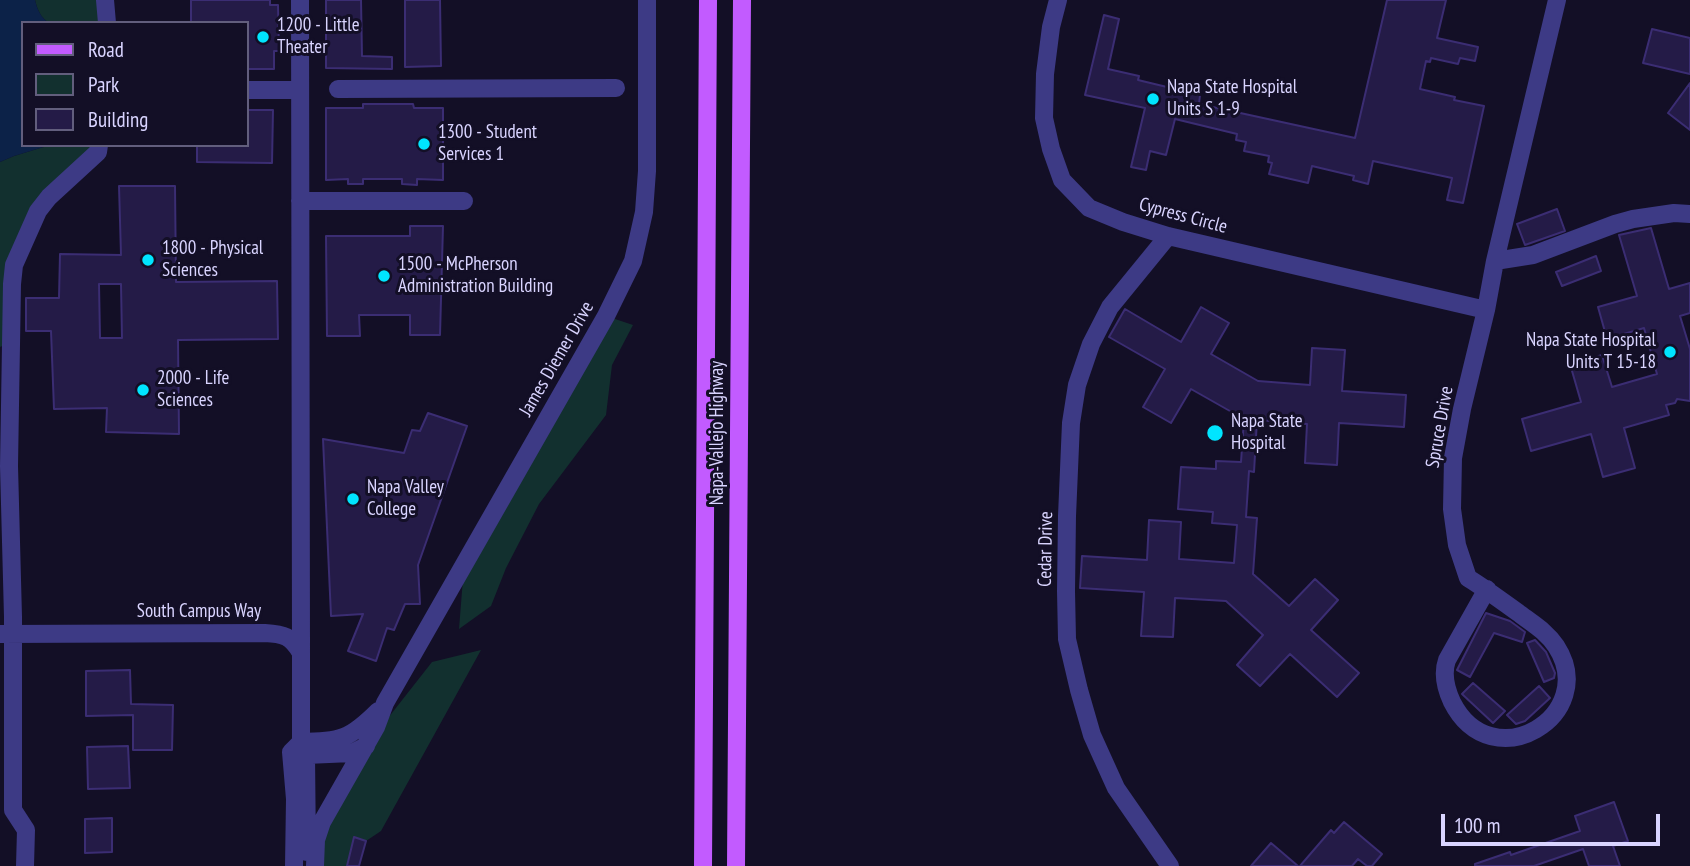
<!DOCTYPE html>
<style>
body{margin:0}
#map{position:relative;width:1690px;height:866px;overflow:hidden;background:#130f26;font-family:"PT Sans Narrow",sans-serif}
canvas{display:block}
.legend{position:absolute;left:21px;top:21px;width:228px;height:126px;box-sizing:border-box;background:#130f26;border:2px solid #625e7d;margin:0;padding:9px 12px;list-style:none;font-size:21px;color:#d9d4ff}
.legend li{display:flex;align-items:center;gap:14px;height:35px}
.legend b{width:35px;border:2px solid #625e7d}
.scale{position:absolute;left:1441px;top:814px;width:219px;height:32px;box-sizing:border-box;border:4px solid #d9d4ff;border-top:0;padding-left:9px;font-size:21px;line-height:24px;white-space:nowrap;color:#d9d4ff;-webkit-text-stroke:5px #130f26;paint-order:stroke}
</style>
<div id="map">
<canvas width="1690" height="866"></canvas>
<ul class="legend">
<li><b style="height:9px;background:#c25bff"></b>Road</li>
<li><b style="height:19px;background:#12302f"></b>Park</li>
<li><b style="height:19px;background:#241b47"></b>Building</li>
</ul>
<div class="scale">100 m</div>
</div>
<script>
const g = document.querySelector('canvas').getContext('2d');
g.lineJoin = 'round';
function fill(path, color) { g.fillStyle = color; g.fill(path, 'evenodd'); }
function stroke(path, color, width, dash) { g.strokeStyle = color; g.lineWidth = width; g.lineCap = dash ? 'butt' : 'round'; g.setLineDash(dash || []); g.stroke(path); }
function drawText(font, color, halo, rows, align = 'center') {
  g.font = font + ' "PT Sans Narrow",sans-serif'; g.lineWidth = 6; g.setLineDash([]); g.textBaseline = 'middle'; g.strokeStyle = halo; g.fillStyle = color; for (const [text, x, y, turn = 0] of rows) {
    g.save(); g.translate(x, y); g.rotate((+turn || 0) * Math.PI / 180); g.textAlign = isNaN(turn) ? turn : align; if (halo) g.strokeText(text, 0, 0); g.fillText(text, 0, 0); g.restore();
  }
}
fill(new Path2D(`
 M35 0H105L107 23H49C41 18 37 9 35 0Z
 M50 145H99L74 175 21 247 11 342 0 347V162L14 156Z
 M606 316 633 325 612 365 606 415 539 504 506 568 491 606 459 629 464 566Z
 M481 650 381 831 366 841 354 837 347 866H315L316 840 366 746 432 662Z`), '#12302f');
fill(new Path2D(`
 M0 0H35C37 9 41 18 49 23H23V145H50L14 156 0 162Z`), '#0c2248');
const building = new Path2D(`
 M191 0H270V5H278L279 51H274V69H247V23H191Z
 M326 0H361L362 56 392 57V69L326 68Z
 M405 0H440L441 66 405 67Z
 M1387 0H1446L1437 38 1478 47 1475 61 1460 58 1458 64 1431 58 1430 62 1426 61 1420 89 1455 97 1454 100 1484 106 1463 203 1447 200 1452 178 1373 161 1368 184 1353 180 1354 176 1312 166 1308 183 1269 174 1272 163 1268 162 1269 156 1244 151 1246 142 1236 140 1237 134 1175 119 1166 155 1150 151 1146 170 1131 167 1145 108 1085 95 1104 15 1119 19 1108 69 1139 76 1138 80 1200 95 1199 104 1355 138Z
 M1652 29 1690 38V74L1643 63Z
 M1690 83V130L1668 113Z
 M363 104H413L414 108H443V180L417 179V185L402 184V179H363V184H348V179L326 180V108H363Z
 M247 110H273L272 163 197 162V145H247Z
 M119 186H175L176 282 277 281 278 339 178 340 179 434 106 432 107 408 54 409 51 331H26V298H59L60 254 121 255ZM99 284H121L122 338H100Z
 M1557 209 1565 231 1525 245 1517 224Z
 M410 226H443L440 335H410V315H359L360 336H327L326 236H410Z
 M1651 228 1669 289 1690 283V313L1680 316 1690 349V401L1677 399 1675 403 1666 405 1669 415 1624 428 1635 468 1603 477 1591 434 1531 451 1522 419 1581 402 1570 364 1602 355 1612 387 1657 374 1644 328 1607 339 1598 307 1637 296 1619 235Z
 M1596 256 1601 271 1562 286 1556 272Z
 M1201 307 1229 323 1211 354 1258 381 1310 385 1312 348 1345 350 1342 391 1406 395 1404 427 1339 423 1337 465 1305 463 1307 424 1257 420 1254 472 1249 471 1246 517 1257 518 1253 574 1289 606 1315 579 1338 600 1311 630 1359 673 1337 697 1290 654 1260 686 1237 665 1263 635 1226 601 1175 598 1173 637 1141 636 1144 592 1080 588 1082 556 1147 560 1149 520 1181 522 1179 559 1234 563 1237 525 1212 523 1213 512 1178 509 1181 467 1216 469V461L1241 462 1244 419 1191 389 1171 423 1143 407 1165 369 1109 337 1125 309 1181 342Z
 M428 413 467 426 418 565 420 604H405L394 630 387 628 376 661 348 651 363 614 331 616 323 439 404 453 412 430 420 431Z
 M1486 613 1510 621 1525 632 1522 642 1494 633 1470 677 1457 670Z
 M1535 640 1546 652 1555 673 1554 678 1544 682 1527 643Z
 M130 670 131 704 173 705 172 750H133V715L86 716V671Z
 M1473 683 1505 711 1493 723 1462 694Z
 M1539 686 1550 698 1525 721 1516 724 1507 715Z
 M128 746 130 788 88 789 87 747Z
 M1614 802 1628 841 1613 846 1620 866H1589L1583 849 1534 866H1475V864L1510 852 1511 855 1580 831 1575 816Z
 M112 818V852L85 853V819Z
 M1344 822 1382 854 1372 866H1367L1358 859 1352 866H1300L1331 830 1334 833Z
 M354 837 366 841 359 866H347Z
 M1271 843 1298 866H1251Z`);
fill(building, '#241b47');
stroke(building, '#3b2d73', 2);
stroke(new Path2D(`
 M105 0 107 23
 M300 0 301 653
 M1058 0 1051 27 1045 74 1044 118 1051 149 1062 180 1089 208 1123 222 1168 236 1486 310
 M338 89 616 88
 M247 90H300
 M300 201H464
 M1168 236 1110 307 1091 344 1077 385 1071 423 1067 516 1066 591 1067 639 1079 690 1092 735 1116 788 1170 866
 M1495 261 1533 255 1615 224 1633 219 1674 213 1690 214
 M1487 589 1447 660C1442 674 1446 689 1452 702 1492 781 1601 715 1556 646 1547 632 1533 624 1520 614 1503 602 1486 589 1468 578L1457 545 1452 509 1453 458 1462 409 1486 310 1495 261 1557 0
 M0 634 265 633C284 634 291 636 301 653V742L306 755 307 852
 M294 753 306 755 352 753 366 746
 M25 866 26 830 13 810V617L9 466 12 284 14 265 38 211 49 197 98 152 99 145
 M294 866 295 799 291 752 301 742C340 742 350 739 378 711
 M315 866 316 840 322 822 376 727 385 703 606 316 633 261 644 212 647 171V0`), '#3d3a85', 18);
stroke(new Path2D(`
 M703 866 708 0
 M736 866 742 0`), '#c25bff', 18);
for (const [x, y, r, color] of [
 [263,37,7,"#00e5ff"],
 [1153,99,7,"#00e5ff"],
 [424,144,7,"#00e5ff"],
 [148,260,7,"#00e5ff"],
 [384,276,7,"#00e5ff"],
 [1670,352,7,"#00e5ff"],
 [143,390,7,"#00e5ff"],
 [1215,433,9,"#00e5ff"],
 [353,499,7,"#00e5ff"]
]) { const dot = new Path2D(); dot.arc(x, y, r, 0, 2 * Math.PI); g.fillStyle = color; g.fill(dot); stroke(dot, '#130f26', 2.5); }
drawText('19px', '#d9d4ff', '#130f26', [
 ["1200 - Little",277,26],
 ["Theater",277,48],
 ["Napa State Hospital",1167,88],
 ["Units S 1-9",1167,110],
 ["1300 - Student",438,133],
 ["Services 1",438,155],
 ["1800 - Physical",162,249],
 ["Sciences",162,271],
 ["1500 - McPherson",398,265],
 ["Administration Building",398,287],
 ["Napa State Hospital",1656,341,"right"],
 ["Units T 15-18",1656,363,"right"],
 ["2000 - Life",157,379],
 ["Sciences",157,401],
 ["Napa State",1231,422],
 ["Hospital",1231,444],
 ["Napa Valley",367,488],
 ["College",367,510]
], 'left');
drawText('19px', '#d9d4ff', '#130f26', [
 ["Cypress Circle",1183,216,15],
 ["James Diemer Drive",557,359,-60],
 ["Spruce Drive",1440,427,-80],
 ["Napa-Vallejo Highway",718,433,-90],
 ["Cedar Drive",1046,549,-89],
 ["South Campus Way",199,612]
]);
</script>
